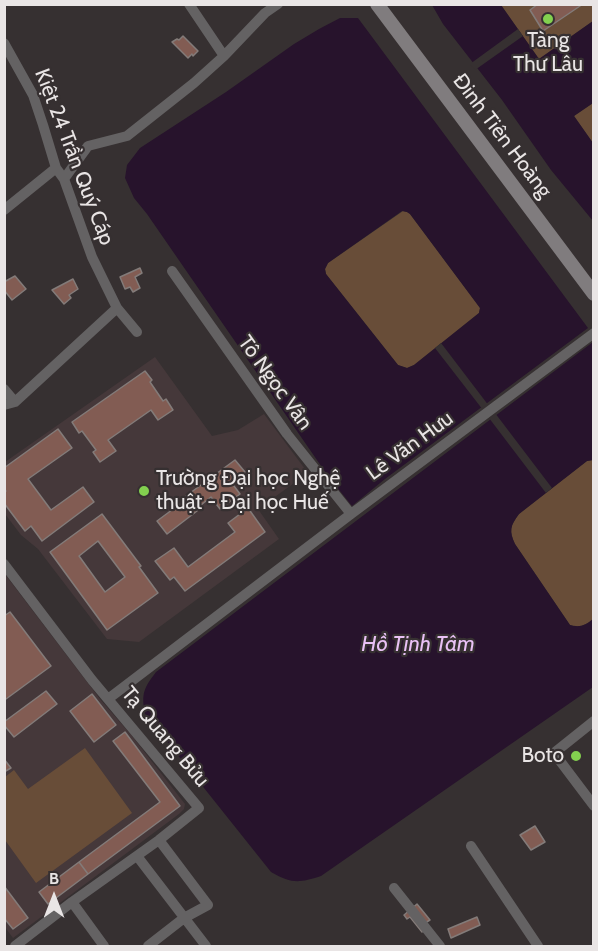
<!DOCTYPE html>
<meta charset="utf-8">
<style>
body{margin:0}
#map{position:relative;width:598px;height:951px;overflow:hidden;background:#363031;font-family:Cabin,sans-serif}
canvas{display:block}
.frame{position:absolute;inset:0;border:6px solid #e9e5e5;pointer-events:none}
.north{position:absolute;left:24px;top:867px;width:60px;height:60px;-webkit-text-stroke:4px #363031;paint-order:stroke;rotate:0deg;font-size:16px;font-weight:700;line-height:24px;text-align:center;color:#e9e5e5}
.north::after{content:'';display:block;margin:auto;width:21px;height:27px;background:#e9e5e5;clip-path:polygon(50% 0,100% 100%,50% 72%,0 100%)}
</style>
<div id="map">
<canvas width="598" height="951"></canvas>
<div class="frame"></div>
<div class="north">B</div>
</div>
<script>
const g = document.querySelector('canvas').getContext('2d');
g.lineJoin = 'round';
function fill(path, color) { g.fillStyle = color; g.fill(path, 'evenodd'); }
function stroke(path, color, width, dash) { g.strokeStyle = color; g.lineWidth = width; g.lineCap = dash ? 'butt' : 'round'; g.setLineDash(dash || []); g.stroke(path); }
function drawText(font, color, halo, rows, align = 'center') {
  g.font = font + ' Cabin,sans-serif'; g.lineWidth = 4.5; g.setLineDash([]); g.textBaseline = 'middle'; g.strokeStyle = halo; g.fillStyle = color; for (const [text, x, y, turn = 0] of rows) {
    g.save(); g.translate(x, y); g.rotate((+turn || 0) * Math.PI / 180); g.textAlign = isNaN(turn) ? turn : align; if (halo) g.strokeText(text, 0, 0); g.fillText(text, 0, 0); g.restore();
  }
}
fill(new Path2D(`
 M155 357 212 436 238 430 264 414 308 473 258 509 279 539 139 642 107 639 38 549 21 535 5 514V462Z
 M4 573 100 699 132 736 185 804 184 809 179 814 13 938 4 926Z`), '#45383a');
fill(new Path2D(`
 M501 5H593V21L539 59Z
 M593 103V143L574 116Z
 M403 211 407 212 410 214 480 308 479 313 414 365 407 368 398 365 326 274 325 269 328 263Z
 M593 460V619C586 625 580 628 570 625L515 544C509 531 510 526 519 514L587 461Z
 M85 748 132 813 36 883 5 840V777L14 770 28 789Z`), '#684d38');
fill(new Path2D(`
 M432 5H501L539 59 593 21V103L574 116 593 143V221L551 170 502 100 443 24Z
 M340 18H358L588 328 385 479 352 506 328 476 147 214 134 198 125 178 127 165 140 148 226 92 294 44 319 29ZM402 211 407 212 410 214 480 308 479 313 414 365 407 368 398 365 326 274 325 269 328 263Z
 M593 342V460L587 461 519 514C510 526 509 531 515 544L570 625C580 628 586 625 593 619V687L321 876C299 883 292 884 271 872L145 714C141 693 144 688 156 672Z`), '#27132c');
fill(new Path2D(`
 M518 29 523 36 475 70 470 64Z
 M441 343 489 406 483 410 435 348Z
 M495 413 552 488 546 493 489 418Z`), '#363031');
const building = new Path2D(`
 M538 4H583L543 31 530 10Z
 M183 36 198 51 193 56 192 54 188 58 172 42 177 39 179 40Z
 M140 268 142 273 135 277 140 288 133 292 130 287 125 289 120 277Z
 M15 276 26 289 12 300 4 290V282Z
 M73 279 78 289 69 295 71 298 64 304 52 290Z
 M145 371 152 380 150 382 163 401 166 399 173 410 158 420 151 410 108 440 116 451 100 462 93 452 96 450 82 431 79 433 72 422Z
 M58 429 72 448 28 479 51 510 83 487 94 502 42 541 31 526 25 531 4 503V492L6 491 4 489V468Z
 M235 460 245 472 231 482 240 494 220 509 211 497 196 509 197 511 167 534 157 521 188 498 186 496Z
 M248 508 265 532 185 591 174 577 170 580 155 561 174 548 188 567 235 532 228 523Z
 M102 514 141 566 139 567 158 593 107 630 50 552ZM98 541 125 577 105 592 79 556Z
 M10 612 51 666 6 699 4 697V616Z
 M46 691 57 704 14 737 4 725V722Z
 M92 694 116 725 94 742 70 711Z
 M125 732 180 806 88 874 79 862 160 802 113 741Z
 M4 759 11 768 4 772Z
 M535 826 545 842 531 850 520 835Z
 M79 862 88 874 48 904 39 892Z
 M4 886 28 918 13 929 4 918Z
 M417 904 430 920 425 923 422 932 410 917 407 919 404 915Z
 M477 917 480 925 451 938 448 929Z`);
fill(building, '#825c53');
stroke(building, '#837b79', 1.5);
stroke(new Path2D(`
 M189 4 224 56
 M4 43 33 95 43 125 56 168 64 179 92 257 117 308 137 332
 M64 179 88 146 127 136 194 83 224 56 265 13 278 4
 M4 210 56 168
 M172 271 287 434 351 514
 M4 389 15 402
 M4 405 15 402 117 308
 M4 564 92 680 199 808 159 840 72 902 15 946
 M108 699 351 514 594 333
 M594 721 554 753 594 806
 M471 846 538 946
 M137 856 206 946
 M394 888 440 946
 M72 902 104 946
 M148 946 184 918 208 905 159 840`), '#646263', 10);
stroke(new Path2D(`
 M377 4 594 294`), '#807c7e', 14);
for (const [x, y, r, color] of [
 [548,19,6,"#83d04f"],
 [144,491,6,"#83d04f"],
 [576,756,6,"#83d04f"]
]) { const dot = new Path2D(); dot.arc(x, y, r, 0, 2 * Math.PI); g.fillStyle = color; g.fill(dot); stroke(dot, '#363031', 2); }
drawText('21px', '#e9e5e5', '#363031', [
 ["Tàng",548,41],
 ["Thư Lâu",548,65],
 ["Trường Đại học Nghệ",156,479,"left"],
 ["thuật - Đại học Huế",156,503,"left"],
 ["Boto",564,756,"right"]
]);
drawText('21px', '#e9e5e5', '#363031', [
 ["Đinh Tiên Hoàng",502,136,53],
 ["Kiệt 24 Trần Quý Cáp",74,157,69],
 ["Tô Ngọc Vân",275,383,54],
 ["Lê Văn Hưu",410,446,-36],
 ["Tạ Quang Bửu",165,737,50]
]);
drawText('italic 22px', '#e9c1f5', '#363031', [
 ["Hồ Tịnh Tâm",418,645]
]);
</script>
